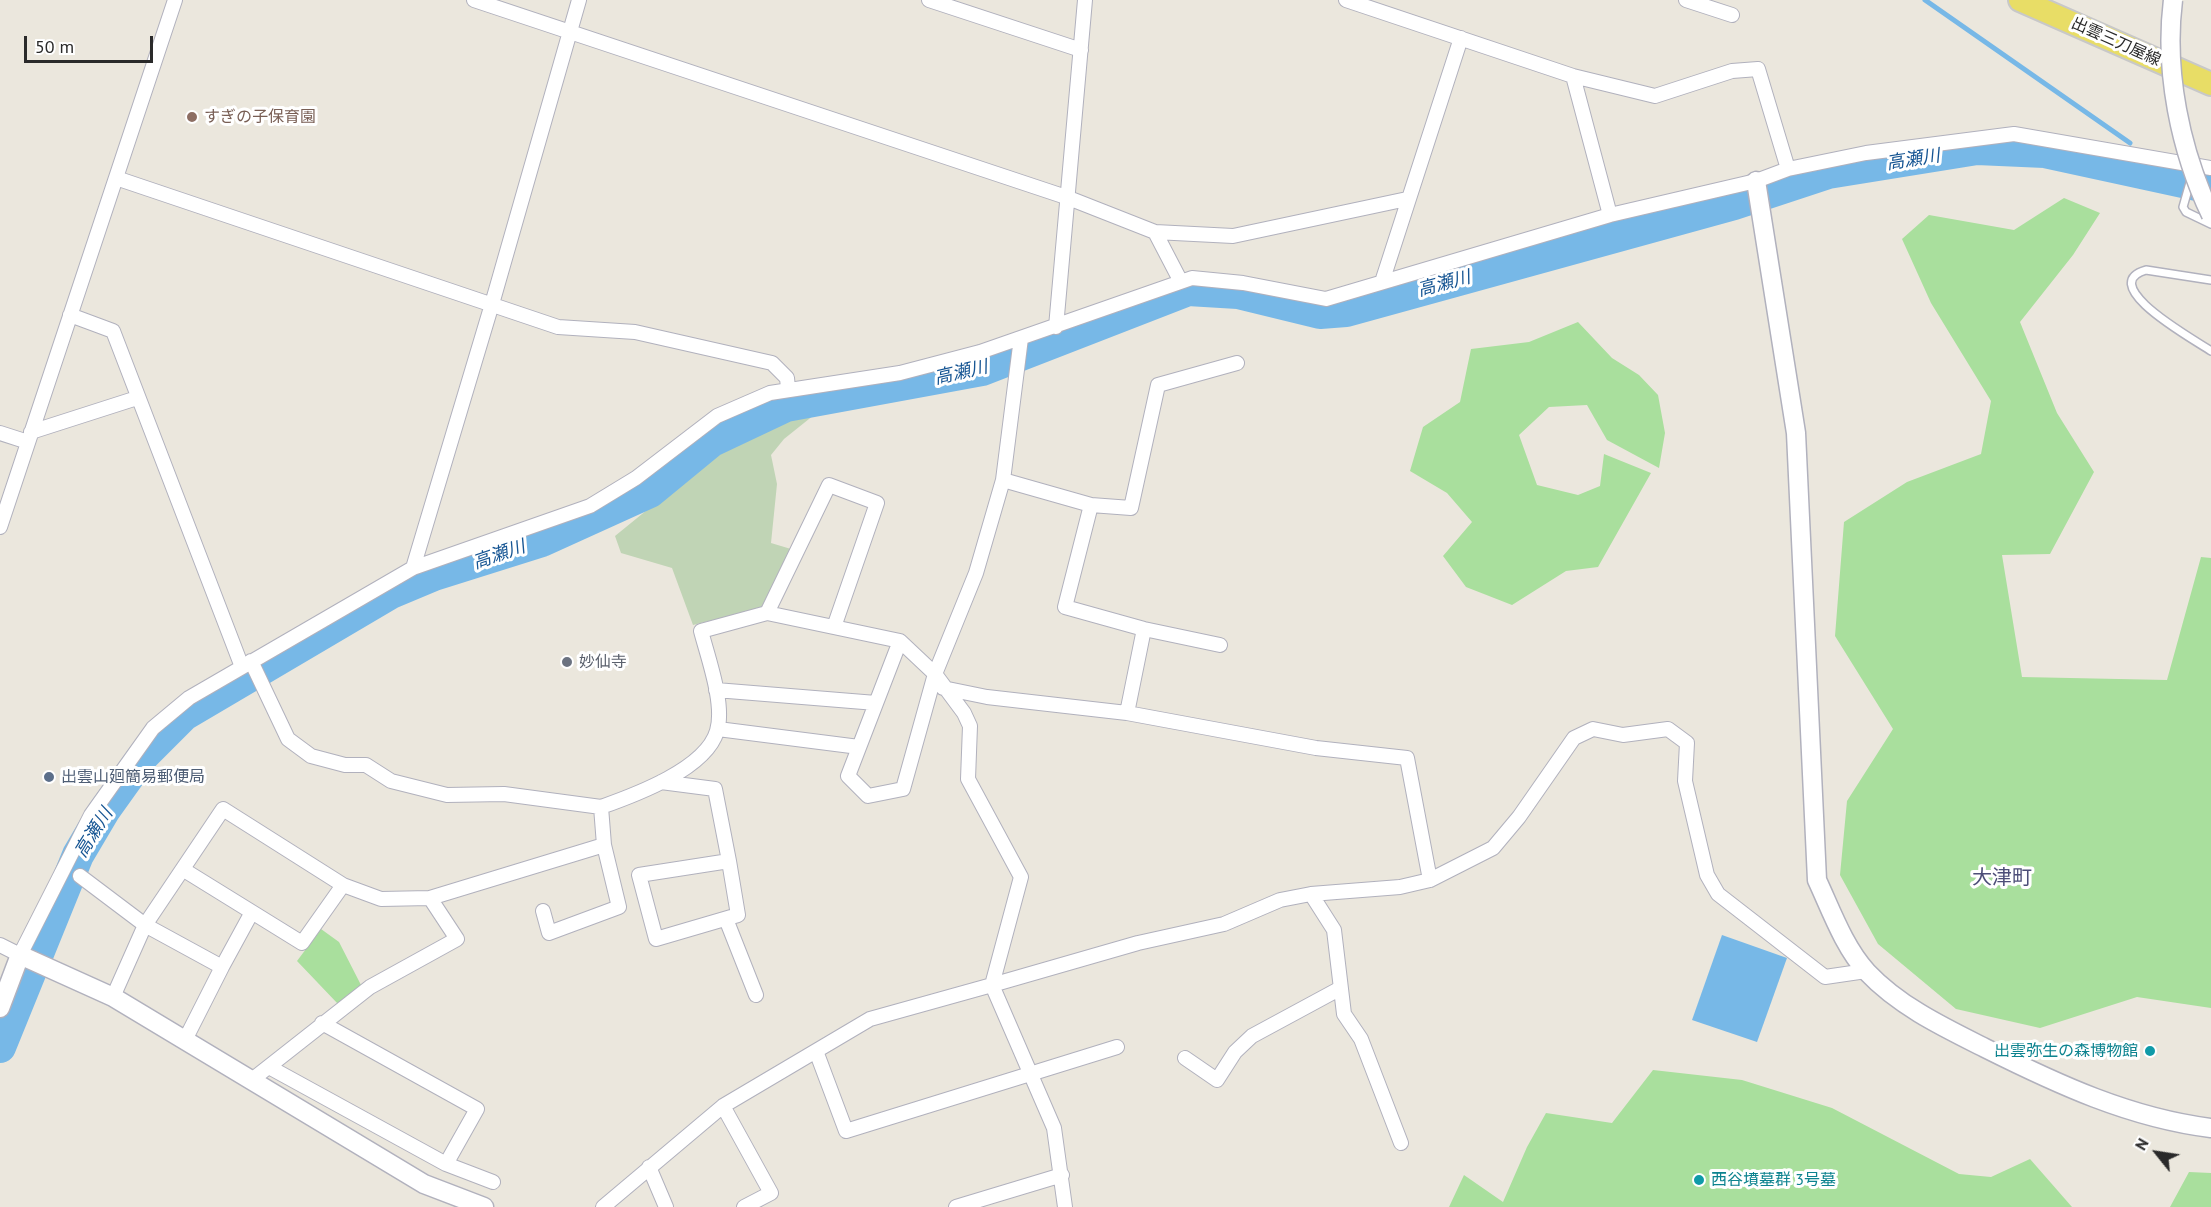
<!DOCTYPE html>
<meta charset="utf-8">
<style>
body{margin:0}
#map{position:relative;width:2211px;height:1207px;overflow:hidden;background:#ebe7dd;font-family:"PT Sans",sans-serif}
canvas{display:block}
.north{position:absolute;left:2127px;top:1123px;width:60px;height:60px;-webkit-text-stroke:4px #fff;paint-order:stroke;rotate:300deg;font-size:16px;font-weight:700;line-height:24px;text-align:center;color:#2a2a2a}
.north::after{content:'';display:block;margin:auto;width:21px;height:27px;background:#2a2a2a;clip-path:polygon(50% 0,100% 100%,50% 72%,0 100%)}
.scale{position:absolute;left:24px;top:36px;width:129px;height:27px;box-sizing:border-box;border:3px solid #2a2a2a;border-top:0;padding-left:8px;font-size:18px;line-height:21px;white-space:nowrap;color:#2a2a2a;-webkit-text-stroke:4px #fff;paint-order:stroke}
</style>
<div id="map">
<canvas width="2211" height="1207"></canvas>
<div class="north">N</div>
<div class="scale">50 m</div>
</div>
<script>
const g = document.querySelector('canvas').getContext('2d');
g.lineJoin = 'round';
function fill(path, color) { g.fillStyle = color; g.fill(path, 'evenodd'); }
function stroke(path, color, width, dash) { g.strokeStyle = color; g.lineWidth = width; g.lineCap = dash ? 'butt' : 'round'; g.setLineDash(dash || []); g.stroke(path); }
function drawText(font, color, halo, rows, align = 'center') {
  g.font = font + ' "PT Sans","Noto Sans JP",sans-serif'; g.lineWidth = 6; g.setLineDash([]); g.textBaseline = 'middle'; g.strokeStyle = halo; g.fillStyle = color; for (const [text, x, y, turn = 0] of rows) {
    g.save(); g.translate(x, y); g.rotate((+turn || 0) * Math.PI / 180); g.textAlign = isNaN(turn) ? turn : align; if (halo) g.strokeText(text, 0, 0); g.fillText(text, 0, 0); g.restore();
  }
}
fill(new Path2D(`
 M2064 198 2100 213 2073 255 2020 322 2057 413 2094 472 2050 554 2002 555 2022 677 2167 680 2201 557 2211 558V1008L2137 997 2040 1028 1956 1009 1878 944 1840 875 1847 801 1893 729 1835 636 1844 522 1907 482 1981 454 1991 401 1931 303 1902 239 1929 215 2014 230Z
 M1578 322 1612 358 1639 375 1658 395 1665 433 1659 468 1607 440 1587 405 1549 407 1519 435 1537 485 1578 495 1600 486 1604 454 1651 473 1598 567 1566 571 1512 605 1466 587 1443 556 1472 522 1447 493 1410 471 1423 427 1460 402 1471 349 1529 342Z
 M321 929 339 942 361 985 338 1004 297 961Z
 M1653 1070 1742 1080 1832 1108 1959 1174 1991 1177 2030 1159 2072 1207H1449L1464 1175 1503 1202 1527 1147 1546 1113 1612 1123Z
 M2189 1172 2211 1173V1207H2170Z`), '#a9df9d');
fill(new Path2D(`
 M808 403 814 415 784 439 771 455 777 484 771 543 791 549 761 608 693 625 672 568 621 553 615 536 658 501 654 493 714 443 786 409Z`), '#c0d4b5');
fill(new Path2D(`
 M1722 935 1787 958 1757 1042 1692 1020Z`), '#77b8e7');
stroke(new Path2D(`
 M1925 0 2130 143
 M2148 165 2161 179`), '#77b8e7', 5);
stroke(new Path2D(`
 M0 1047 78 855 104 811 144 755 184 715 391 593 434 575 542 541 650 492 712 441 786 406 982 370 1188 290 1238 293 1320 313 1346 311 1734 204 1828 173 1977 149 2045 152 2211 188`), '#77b8e7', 32);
const service = new Path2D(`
 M2191 179 2183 207 2186 212 2211 224
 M2211 280 2146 270C2094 285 2197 341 2211 351`);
const minor = new Path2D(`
 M474 0 1066 197 1155 232 1233 236 1407 199
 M929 0 1081 50
 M1346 0 1573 76 1655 96 1732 71 1758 69 1788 169
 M1686 0 1732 15
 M1573 76 1610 215
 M116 178 558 327 635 332 772 363 787 378 788 388
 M1155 232 1180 280
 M1382 282 1461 38
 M70 315 113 331 242 667
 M1056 327 1085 0
 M31 432 137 398
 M0 433 28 442
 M1003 480 1091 505 1131 508 1158 385 1237 363
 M1091 505 1065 607 1144 629 1220 645
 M0 527 175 0
 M413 568 492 304 579 0
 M767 613 829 485 877 503 834 627
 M900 641 848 776 868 796 903 789 935 674 976 573 1003 480 1021 338
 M251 661 288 739 311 756 345 765H366L391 781 447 795 504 794 601 807
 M943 688 987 697 1127 713 1316 748 1407 758 1430 880
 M716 690 876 703
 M1127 713 1144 629
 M718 729 859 747
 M661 782 715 789 729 861 639 875 656 939 738 915 729 861
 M184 870 302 943 343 885
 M80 876 145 925 113 997
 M1311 894 1334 930 1344 1014 1361 1039 1401 1143
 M543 911 549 933 619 907 604 845
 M726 919 756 995
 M0 945 20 955 91 815 153 728 189 698 413 568 590 506 636 478 717 416 770 393 900 373 980 352 1192 278 1243 283 1326 299 1610 215 1756 181 1788 169 1866 153 2014 134 2211 168
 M222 967 252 912
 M322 1023 477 1109 446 1164
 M185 1040 222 967 145 925 223 809 343 885 381 899 430 898
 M816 1051 846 1131 1117 1047
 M1185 1058 1217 1080 1235 1052 1252 1036 1339 989
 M269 1067 446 1164 493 1182
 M253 1079 370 987 457 939 430 898 604 845 601 807C635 795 706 769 717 731 725 704 708 658 701 631L767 613 900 641 935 674 964 713 970 726 968 779 1021 877 992 985 870 1019 723 1106 603 1207
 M723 1106 771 1193 744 1207
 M649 1167 666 1207
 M956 1207 1062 1175
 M1065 1207 1054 1128 992 985 1138 943 1224 924 1280 900 1311 894 1400 887 1430 880 1493 848 1519 817 1574 738 1593 729 1623 735 1668 729 1687 743 1685 781 1707 875 1718 894 1825 977 1866 971`);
const tertiary = new Path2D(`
 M1756 181 1796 433 1817 880C1831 910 1844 947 1867 972 1899 1006 1943 1027 1985 1048 2057 1084 2130 1118 2211 1128
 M0 1008 20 955 113 997 424 1184 484 1207`);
const primary = new Path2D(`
 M2020 0 2211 84`);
stroke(service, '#b1b1bd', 10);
stroke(minor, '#b1b1bd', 16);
stroke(tertiary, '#b1b1bd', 21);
stroke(primary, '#c8c8c8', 26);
stroke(service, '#fff', 7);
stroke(minor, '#fff', 14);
stroke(tertiary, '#fff', 18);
stroke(primary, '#e8dd66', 22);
const tertiaryBridge = new Path2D(`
 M2173 0C2164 71 2180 150 2211 215`);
stroke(tertiaryBridge, '#b1b1bd', 21, []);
stroke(tertiaryBridge, '#fff', 18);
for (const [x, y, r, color] of [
 [192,117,6,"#8d6e63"],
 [567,662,6,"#6b7280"],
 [49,777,6,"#5c6f8a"],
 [2150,1051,6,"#0f9aa8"],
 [1699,1180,6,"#0f9aa8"]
]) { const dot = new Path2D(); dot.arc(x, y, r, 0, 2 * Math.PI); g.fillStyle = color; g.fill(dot); stroke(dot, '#fff', 2); }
drawText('16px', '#2a2a2a', '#fff', [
 ["出雲三刀屋線",2116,42,24]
]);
drawText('16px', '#785e54', '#fff', [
 ["すぎの子保育園",204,117]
], 'left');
drawText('16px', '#5b616d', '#fff', [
 ["妙仙寺",579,662]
], 'left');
drawText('16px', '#4e5e75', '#fff', [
 ["出雲山廻簡易郵便局",61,777]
], 'left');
drawText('16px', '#0d838f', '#fff', [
 ["出雲弥生の森博物館",2138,1051],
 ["西谷墳墓群 3号墓",1711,1180,"left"]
], 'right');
drawText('italic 18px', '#165593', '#fff', [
 ["高瀬川",1913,160,-9],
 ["高瀬川",1444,284,-15],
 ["高瀬川",961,373,-13],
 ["高瀬川",499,555,-19],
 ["高瀬川",94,833,-58]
]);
drawText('20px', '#4d4e78', '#fff', [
 ["大津町",2002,878]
]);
</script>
